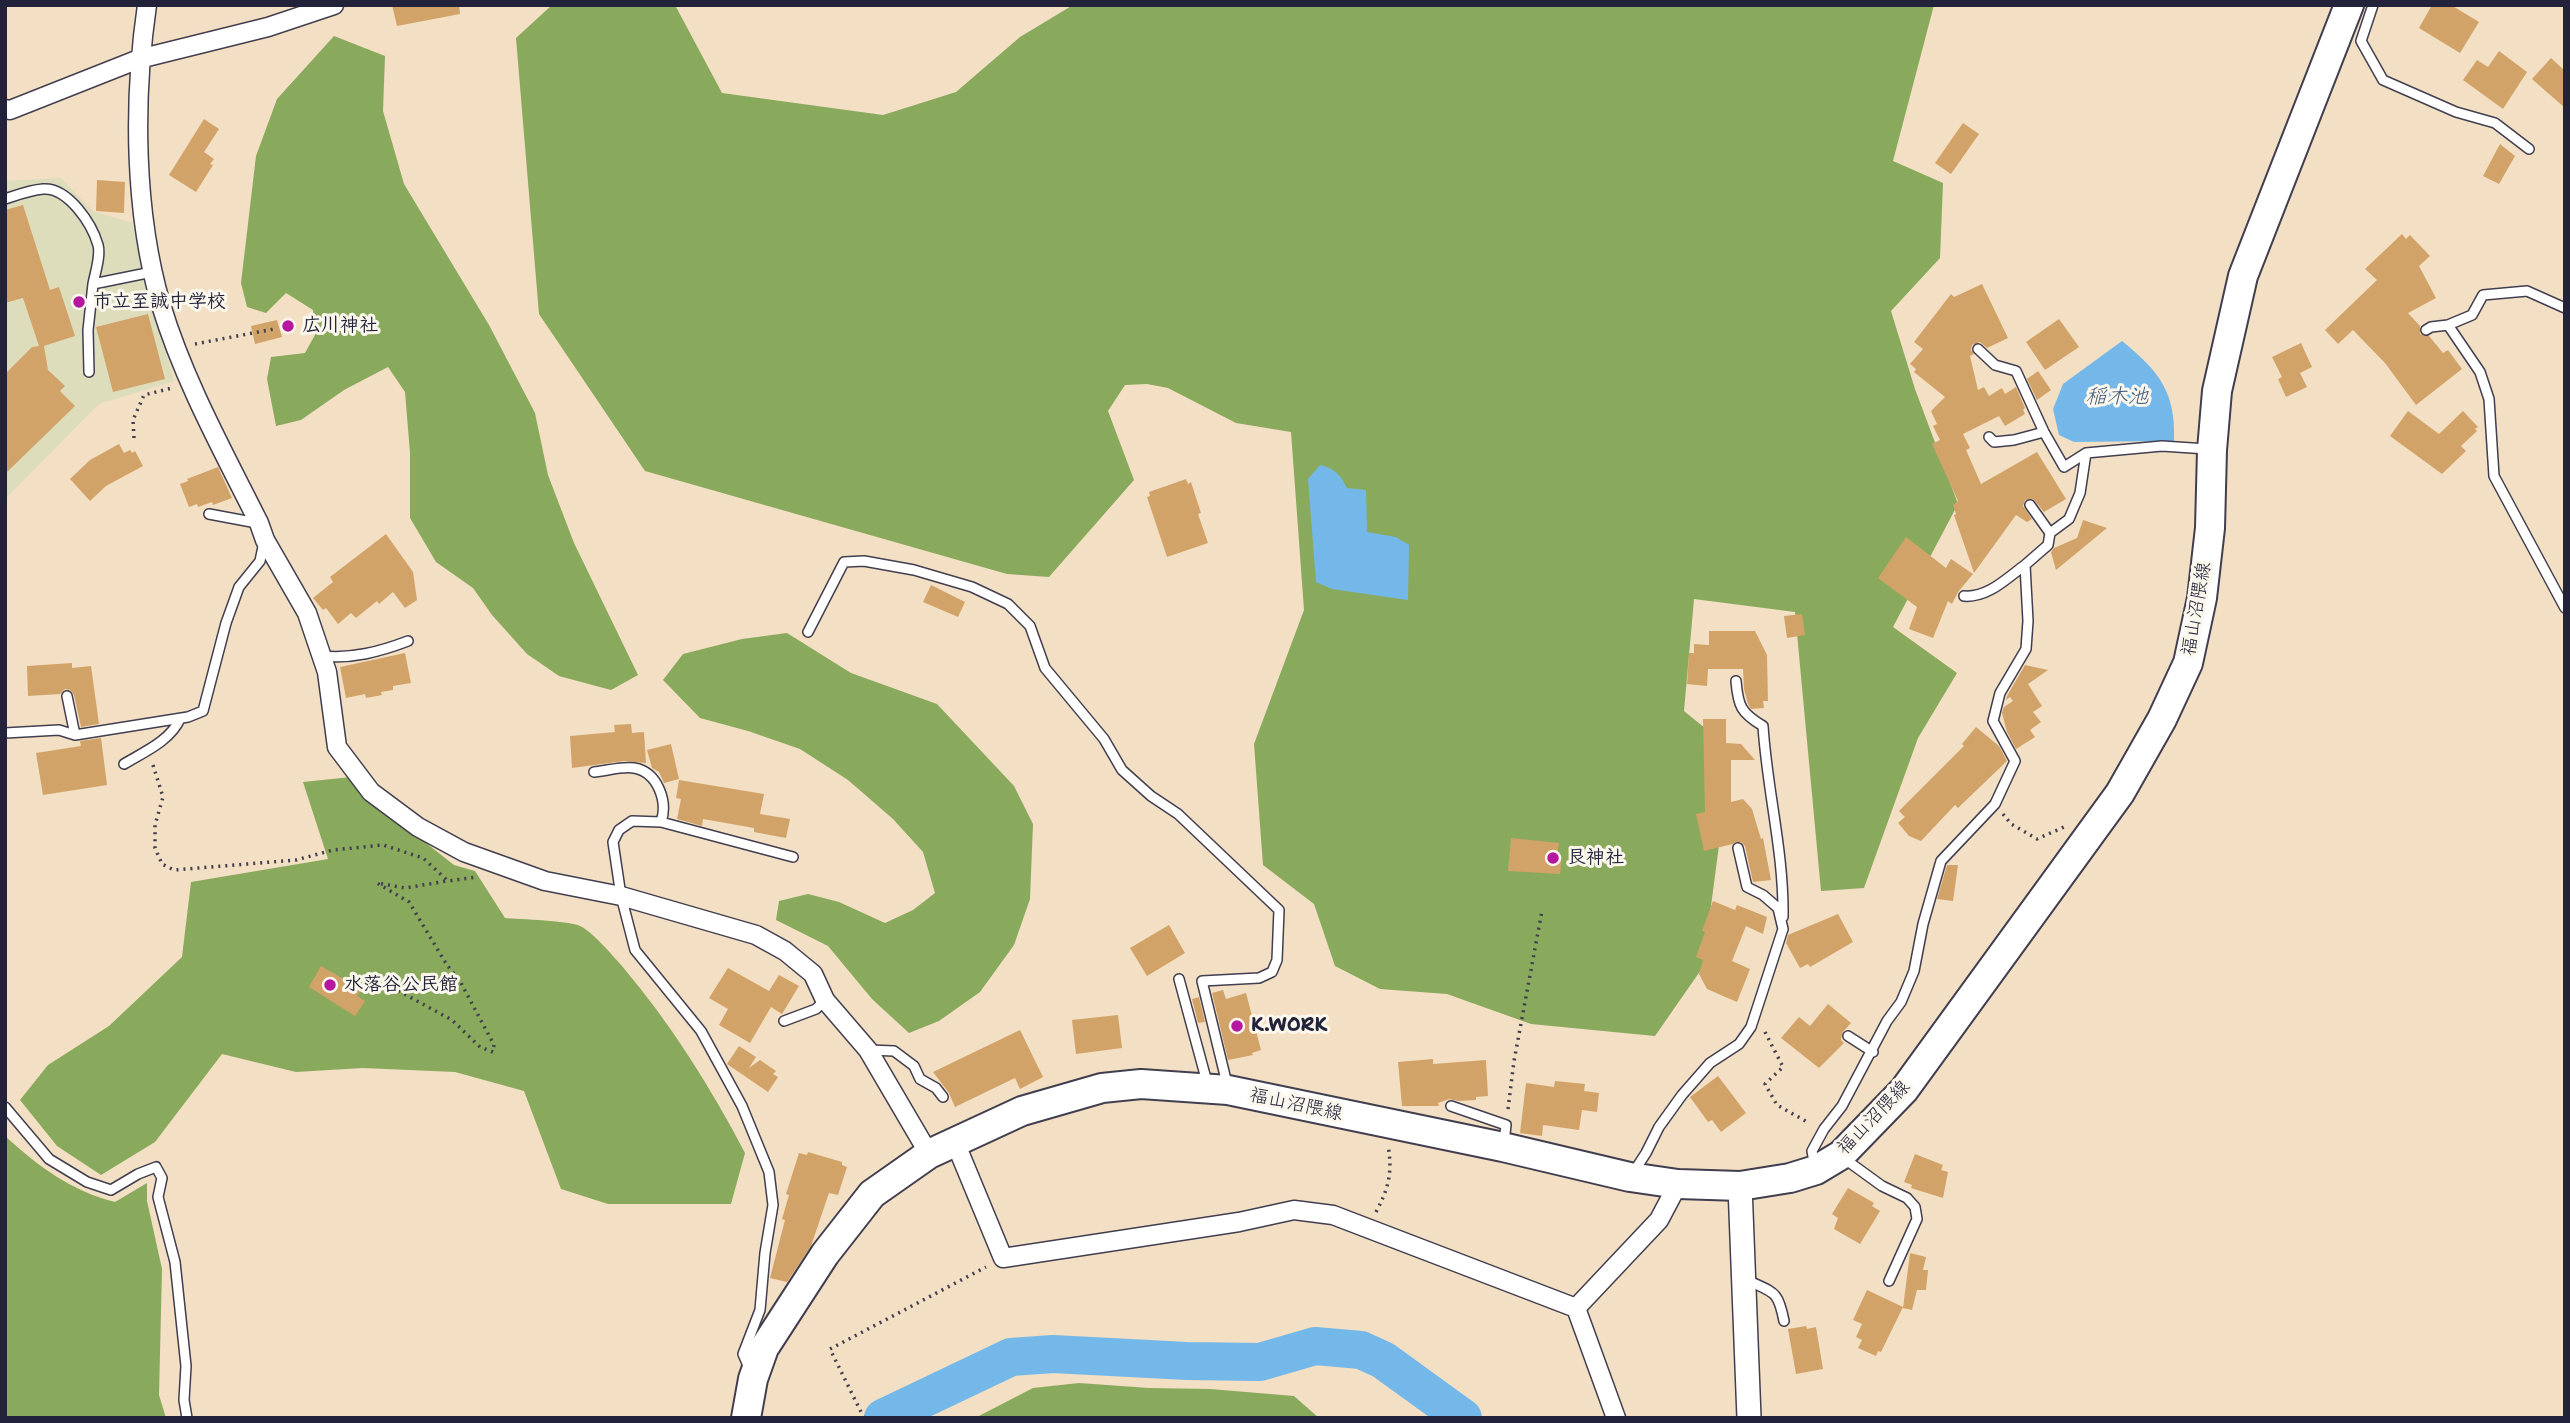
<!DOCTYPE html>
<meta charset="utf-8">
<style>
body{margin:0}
#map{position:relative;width:2570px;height:1423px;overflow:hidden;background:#f3dfc3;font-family:"Shantell Sans",sans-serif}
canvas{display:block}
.frame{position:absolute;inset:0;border:7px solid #22223b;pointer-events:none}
</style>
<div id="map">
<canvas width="2570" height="1423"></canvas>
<div class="frame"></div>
</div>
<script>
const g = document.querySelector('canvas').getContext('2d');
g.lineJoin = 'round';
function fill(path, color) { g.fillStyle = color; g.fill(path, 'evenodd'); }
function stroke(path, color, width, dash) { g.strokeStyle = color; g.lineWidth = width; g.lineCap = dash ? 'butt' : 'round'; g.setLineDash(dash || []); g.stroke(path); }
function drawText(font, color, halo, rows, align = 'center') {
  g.font = font + ' "Shantell Sans","Klee One",sans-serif'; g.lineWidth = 6; g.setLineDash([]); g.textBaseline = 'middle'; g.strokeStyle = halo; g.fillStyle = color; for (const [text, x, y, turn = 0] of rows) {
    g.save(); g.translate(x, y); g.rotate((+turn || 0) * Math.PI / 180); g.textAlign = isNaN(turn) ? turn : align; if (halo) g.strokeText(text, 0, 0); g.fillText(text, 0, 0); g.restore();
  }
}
fill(new Path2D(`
 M61 178 93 211 132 223 174 381 99 404 5 499V181Z`), '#ddddbc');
fill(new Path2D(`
 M552 5H675L722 93 883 115 956 92 1020 37 1073 5H1934L1893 161 1943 183 1940 258 1891 311 1915 389 1958 504 1893 627 1957 673 1918 738 1864 888 1821 891 1795 612 1694 599 1684 711 1711 733 1719 845 1703 967 1655 1036 1531 1024 1447 994 1380 989 1335 966 1314 904 1263 865 1254 744 1304 610 1291 432 1236 423 1168 388 1147 384 1125 385 1108 411 1134 480 1049 577 1007 574 645 471 539 314 516 38Z
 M334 36 385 56 383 111 404 184 489 325 535 413 548 475 574 543 638 675 611 690 559 676 527 654 492 615 473 588 436 562 410 518V453L405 392 388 367 344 390 301 420 276 426 267 379 271 357 305 353 316 333 313 310 286 293 266 313 247 307 241 283 256 156 277 99Z
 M787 633 851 673 937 704 1014 786 1033 824 1030 899 1014 945 980 992 939 1021 909 1033 872 999 828 946 776 920 779 901 808 894 839 902 885 923 913 910 935 893 923 852 893 819 848 780 800 749 748 731 700 718 663 680 683 654 742 639Z
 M351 777 365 795 454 865 475 871 505 918C519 919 571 921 580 926 593 932 612 955 622 966 671 1024 710 1086 745 1153L731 1204H608L561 1189 524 1091 455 1072 363 1068 296 1072 222 1054 155 1142 101 1175 57 1146 20 1100 48 1065 109 1026 182 957 191 882 328 859 303 782Z
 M5 1136C38 1166 71 1191 115 1202L147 1183V1201L162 1269 159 1395 166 1418H5Z
 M1079 1383 1149 1388 1210 1389 1294 1396 1319 1418H975L1033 1388Z`), '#89a95c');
fill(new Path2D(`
 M2122 341C2159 371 2176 392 2174 441L2074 442 2059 435 2053 409 2063 384Z
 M1320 465C1335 469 1340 474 1347 488L1366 490 1367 532 1396 537 1409 545 1408 600 1332 589 1316 582 1308 479Z`), '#73b8e9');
stroke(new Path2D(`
 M883 1418 1011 1357 1053 1354 1187 1361 1260 1362 1315 1346 1361 1350 1383 1360 1463 1418`), '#73b8e9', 38);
fill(new Path2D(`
 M392 5H459L460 14 397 26Z
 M2432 5H2451L2479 22 2460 53 2419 28Z
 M2499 51 2527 72 2503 109 2463 80 2477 60 2488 67Z
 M2551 58 2565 71V108L2532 79Z
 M204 119 219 129 204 152 214 159 210 164 213 165 196 192 169 175Z
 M1963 123 1979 134 1951 174 1935 163Z
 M2500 144 2515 156 2499 184 2483 176Z
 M97 180 125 182 124 213 96 211Z
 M23 205 50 290 59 287 75 336 44 346 48 370 65 386 60 391 75 406 5 474V374L32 347 39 346 23 298 5 303V210Z
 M2402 234 2406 239 2410 235 2430 256 2419 266 2436 298 2408 313 2420 326V334L2429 336 2443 353 2448 350 2462 369 2416 405 2385 363 2353 330 2338 344 2325 330 2377 280 2365 269Z
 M1982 284 2008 338 1987 348 1980 342 1972 345 1971 350 1974 354 1970 356 1978 390 1984 387 1989 396 2002 388 2005 394 2016 387 2025 408 2023 410 2025 414 2005 426 1999 416 1963 434 1970 448 1966 450 1981 484 2037 452 2066 499 2044 512 2033 499 2025 500 2023 506 2032 519 2027 522 2016 515 1974 573 1954 515 1956 514 1953 505 1958 501 1932 444 1940 440 1933 426 1937 424 1931 411 1945 397 1914 372 1916 369 1910 364 1923 349 1914 342 1951 294 1954 297Z
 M148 314 165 379 113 392 96 327Z
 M2059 319 2079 347 2045 370 2026 342Z
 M277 320 282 337 255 344 251 326Z
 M2301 343 2312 367 2300 373 2307 387 2286 397 2278 379 2282 377 2272 357Z
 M2038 371 2051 390 2037 400 2027 379Z
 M2408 411 2439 434 2463 411 2478 427 2475 429 2477 431 2461 446 2466 451 2442 474 2390 436Z
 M119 444 124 453 130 450 132 453 135 451 143 466 106 486 90 501 70 479 90 460Z
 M218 467 232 498 213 505 212 502 198 507 197 504 189 507 180 484 188 481 187 479Z
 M1186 479 1188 484 1191 482 1201 513 1198 514 1208 543 1167 557 1147 497 1150 496 1149 492Z
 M2083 520 2107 528 2056 570 2051 552 2054 548 2077 538Z
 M386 534 413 572 417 600 405 608 393 592 379 604 377 601 356 618 351 613 338 624 326 608 323 610 313 598 333 582 330 577Z
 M1906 537 1946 568 1951 559 1973 574 1958 592 1952 604 1948 601 1933 638 1909 629 1917 607 1878 578Z
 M931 585 965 602 958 617 923 602Z
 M1802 614 1805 635 1787 638 1784 616Z
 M1709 631H1755L1767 655 1768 701H1763L1764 708 1751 709 1748 704 1744 689 1743 669H1708L1707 686 1687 684 1689 653H1694V644L1709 645Z
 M405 653 411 683 393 686V690L381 692 382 695 366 698 365 694 346 698 340 667Z
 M72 663V668L91 666 99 724 81 727 74 695 70 690 65 689 60 694 28 696 27 666Z
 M2025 665 2048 670 2028 684 2042 706 2033 712 2041 722 2030 730 2035 737 2016 749 2007 732 2002 713 2004 707 2013 701 2010 697 2006 700 2007 696Z
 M1703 719H1726V743L1741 744 1755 760H1731V802L1743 799 1752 809 1761 839 1763 838 1771 880 1753 882 1745 846 1741 842 1704 851 1696 814 1705 812Z
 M631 724 632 733 644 732 646 763 624 761 572 768 570 736 615 732 614 725Z
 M1976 727 1999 746 2007 761 1958 808 1955 805 1921 841 1909 836 1898 823 1905 817 1899 811 1964 746 1962 744Z
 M101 738 107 785 43 795 36 753 81 746 80 741Z
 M671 744 679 779 664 783 659 772 652 768 647 750Z
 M679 780 764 794 760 814 790 819 786 838 754 832V828L703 819 702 826 677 819 681 799 676 798Z
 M1511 838 1559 843 1557 855 1562 856 1560 874 1508 871Z
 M1947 865H1958L1953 901 1937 899Z
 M1713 901 1735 910 1737 905 1767 917 1763 934 1746 926 1732 961 1750 969 1737 1002 1707 989 1699 974 1703 960 1696 957 1705 932 1702 931Z
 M1838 914 1853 942 1810 967 1808 964 1800 968 1786 943 1788 935Z
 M1169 925 1185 953 1147 976 1130 948Z
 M321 966 361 989 357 996 365 1001 355 1016 309 987Z
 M728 968 769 991 779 975 799 986 782 1014 771 1007 750 1043 719 1025 728 1009 709 998Z
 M1223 990 1226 999 1246 993 1261 1050 1252 1053 1253 1055 1228 1060 1212 993Z
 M1199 997 1205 1022 1198 1023 1192 999Z
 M1828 1004 1851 1023 1842 1033 1841 1040 1844 1043 1819 1068 1781 1038 1799 1017 1810 1026Z
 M1118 1015 1122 1048 1076 1054 1072 1020Z
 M1020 1030 1043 1077 1020 1089 1015 1078 955 1107 949 1093 933 1072Z
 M739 1046 756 1057 749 1068 760 1060 776 1071 773 1074 778 1077 768 1092 727 1064Z
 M1433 1059V1064L1486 1060 1488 1096 1476 1097V1100L1459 1101 1449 1099 1438 1103 1439 1106H1402L1398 1062Z
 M1718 1076 1746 1113 1721 1132 1712 1120 1708 1122 1690 1097Z
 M1555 1081 1585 1084 1584 1091 1599 1093 1597 1112 1582 1110 1579 1130 1543 1125 1542 1136 1520 1133 1526 1083 1554 1087Z
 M808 1152 842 1162V1165L847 1167 838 1195 829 1193 811 1246 787 1282 770 1278 785 1220 782 1219 789 1195 786 1194 799 1153 807 1155Z
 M1915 1154 1943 1165 1941 1170 1948 1172 1943 1198 1911 1188 1912 1185 1904 1182Z
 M1848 1188 1874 1203 1872 1206 1880 1211 1860 1244 1834 1229 1838 1218 1832 1214Z
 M1910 1253 1926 1257 1923 1270H1928L1926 1290H1917L1912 1310 1903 1308Z
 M1867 1290 1903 1307 1881 1352 1878 1351 1876 1356 1858 1348 1862 1340 1856 1337 1862 1324 1853 1320Z
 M1806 1326 1807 1329 1816 1327 1823 1369 1796 1374 1788 1329Z`), '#d2a368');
const service = new Path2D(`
 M2373 5 2361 41 2383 80 2456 112 2495 123 2529 149
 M5 199C17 195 30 190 43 189 68 187 92 224 98 245 101 256 95 273 93 284L152 272
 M2565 308 2527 291 2483 295 2472 315 2448 325 2480 372 2489 399 2494 476 2565 608
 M2426 330 2431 327 2448 325
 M1978 349 1995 365 2016 371 2044 432 2064 467 2086 453 2162 446 2207 449
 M89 372 88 330 93 284
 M1989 437 1994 442 2014 440 2044 432
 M2030 505 2050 533
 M209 514 257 523
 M1964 596C1988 598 2007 578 2025 565
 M808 632 844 562 864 561 914 570 972 587 1008 604 1030 626 1045 668 1104 739 1122 770 1151 796 1178 814 1279 910 1277 960 1272 972 1259 978 1202 981 1227 1084
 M322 656C352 659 379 652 408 641
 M1736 681C1738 706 1741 713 1763 726 1767 790 1784 852 1783 917
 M67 696 75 735
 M5 733 59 730 75 735 188 717 203 711 226 623 239 587 260 561 264 542
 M124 764C144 752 170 741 180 719
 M594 772C606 771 622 766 634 768 658 772 668 802 661 822
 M1179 979 1208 1086
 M784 1021 816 1009 825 1000
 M1848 1036 1873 1052
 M869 1050 894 1051 914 1066 920 1079 936 1088 943 1097
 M1451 1106 1506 1125 1504 1142
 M5 1107 49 1159 87 1182 111 1190 138 1174 156 1167 162 1178 158 1197 175 1262 186 1366 184 1400 187 1418
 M1842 1157 1882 1186 1907 1198 1915 1207 1917 1219 1889 1281
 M1815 1166 1812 1151 1824 1129 1842 1106 1887 1021 1901 1002 1914 971 1923 924 1941 861 1995 804 2015 761 1993 721 2000 693 2026 649 2028 621 2025 565 2048 545 2050 533 2069 519 2080 493 2086 453
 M1633 1173 1646 1153 1659 1127 1682 1095 1710 1063 1739 1044 1751 1027 1783 929 1778 908 1763 895 1747 887 1738 848
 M1747 1280C1774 1293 1778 1290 1784 1321
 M749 1368 743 1354 760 1310 765 1253 773 1205 769 1172 742 1106 701 1031 635 950 621 896 613 842 619 830 632 821 661 822 793 857`);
const minor = new Path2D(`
 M147 5C133 101 134 212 161 305 184 381 224 453 259 523L265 540 307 613 327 672 337 747 371 792 418 827 464 852 545 881 621 896 756 935 785 951 813 974 825 1000 868 1050 929 1154
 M5 109 10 110 139 59 268 27 334 5
 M955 1142 1003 1258 1239 1222 1294 1210 1333 1215 1576 1308 1616 1418
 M1576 1308 1659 1220 1678 1184`);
const tertiary = new Path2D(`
 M1740 1186 1749 1418`);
const primary = new Path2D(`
 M746 1418 753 1379 764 1348 825 1254 872 1194 929 1154 1022 1111 1102 1088 1141 1084 1228 1090 1503 1147 1630 1177 1678 1184 1740 1186 1790 1178 1816 1170 1841 1155 1904 1090 2120 793 2162 719 2188 663 2202 598 2210 528 2212 450 2217 391 2243 276 2349 5`);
stroke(service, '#413e4f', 12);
stroke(minor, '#413e4f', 21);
stroke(tertiary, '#413e4f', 26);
stroke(primary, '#413e4f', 32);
stroke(new Path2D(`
 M195 344 274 329
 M134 438 133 420 144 395 172 388
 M153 765 163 797 155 825V848L162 864 174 870 296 860 333 850 383 845 423 858 448 881 477 877
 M2003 814 2011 824 2037 839 2064 827
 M386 984 452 1020 480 1047 493 1052 494 1045 461 983 447 965 409 902 377 883 405 888 447 881
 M1765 1032 1783 1067 1765 1084 1777 1105 1809 1123
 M1508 1109 1514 1061 1542 911
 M1376 1212C1388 1190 1393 1172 1388 1146
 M864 1418 830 1349 986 1267`), '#413e4f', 3.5, [2, 5]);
stroke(service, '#fff', 9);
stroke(minor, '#fff', 18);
stroke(tertiary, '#fff', 23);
stroke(primary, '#fff', 28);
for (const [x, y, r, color] of [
 [79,302,7,"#b5179e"],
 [288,326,7,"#b5179e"],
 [1553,858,7,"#b5179e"],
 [330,985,7,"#b5179e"],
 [1237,1026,7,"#b5179e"]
]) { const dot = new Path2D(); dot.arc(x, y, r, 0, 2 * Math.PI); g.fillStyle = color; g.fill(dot); stroke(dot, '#fbf7ec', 2.5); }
drawText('bold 19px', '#22223b', '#fbf7ec', [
 ["市立至誠中学校",93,302],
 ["広川神社",302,326],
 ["艮神社",1567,858],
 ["水落谷公民館",344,985],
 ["K.WORK",1251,1026]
], 'left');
drawText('19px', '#22223b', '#fbf7ec', [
 ["福山沼隈線",2197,609,-80],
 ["福山沼隈線",1296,1105,12],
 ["福山沼隈線",1874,1118,-46]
]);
drawText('italic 21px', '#3e5678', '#fbf7ec', [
 ["稲木池",2117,398]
]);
</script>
